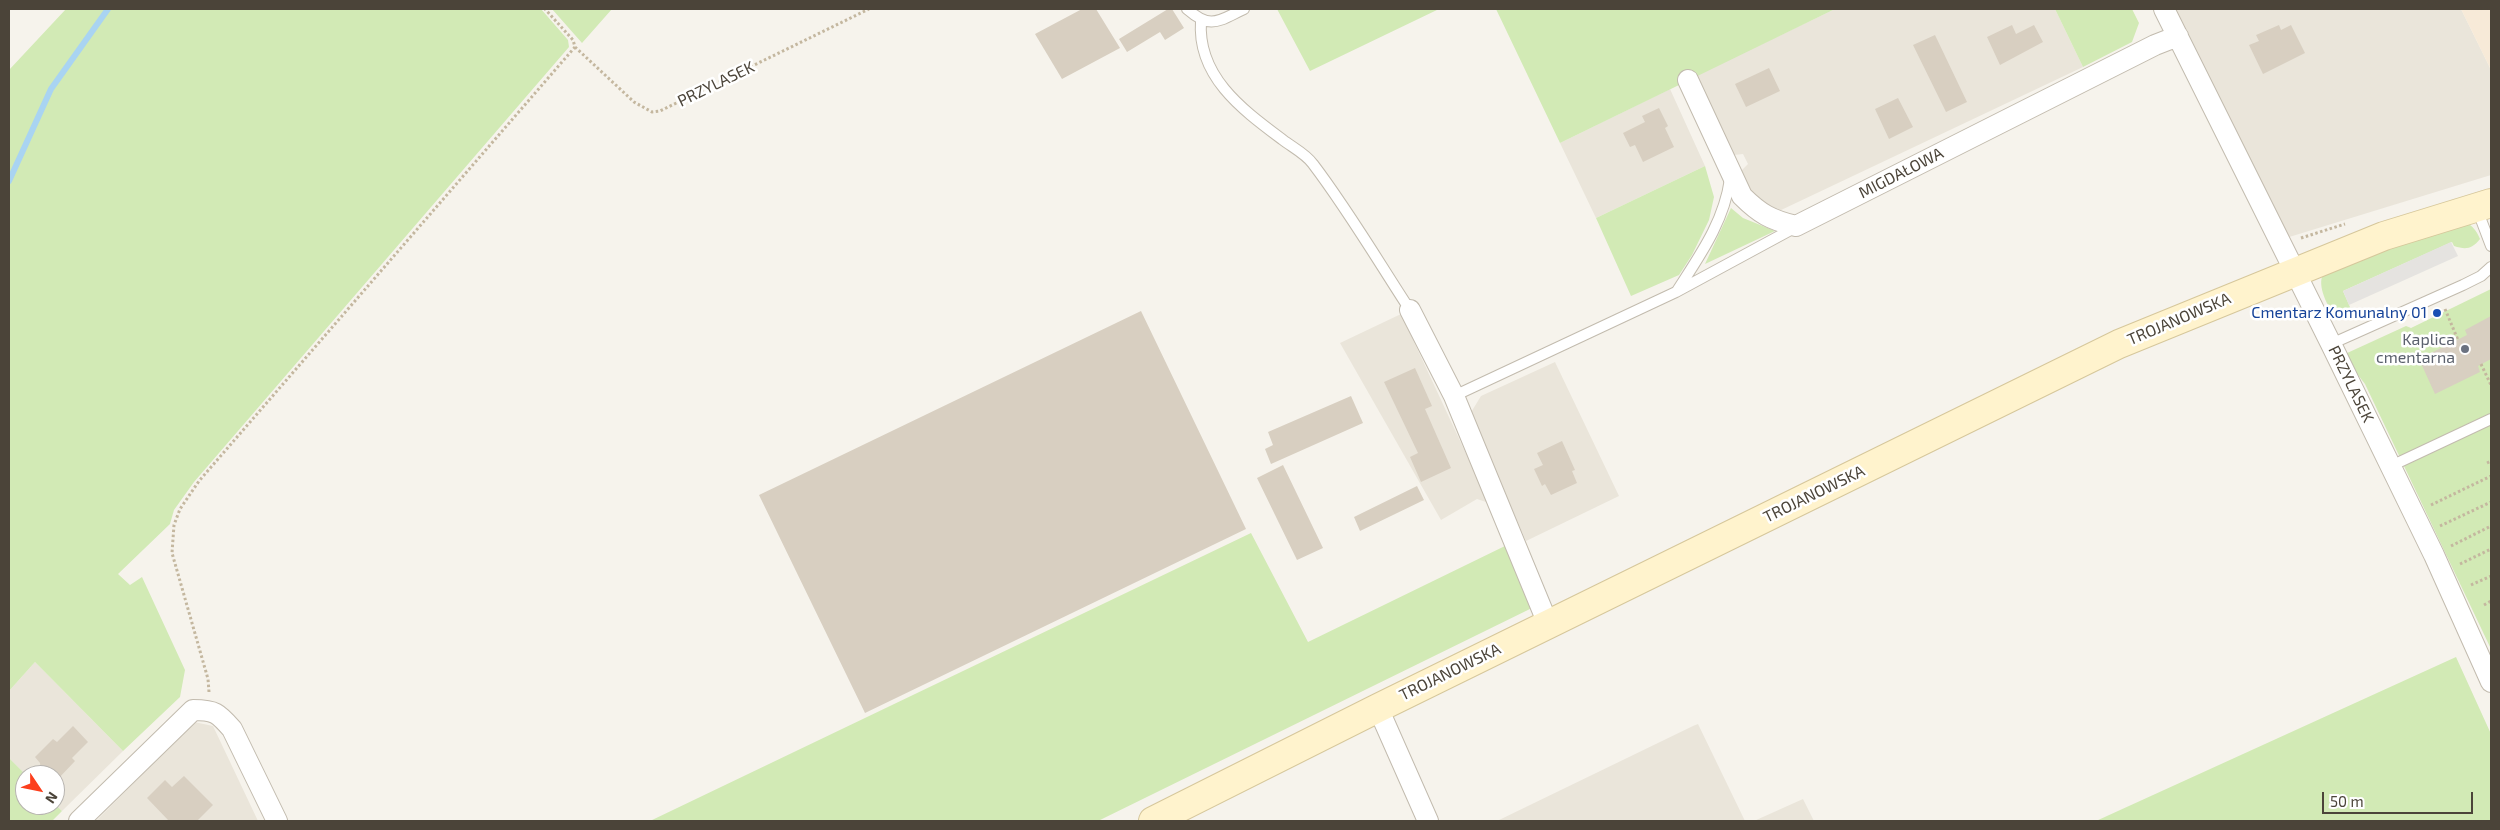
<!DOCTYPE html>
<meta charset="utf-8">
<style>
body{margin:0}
#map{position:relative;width:2500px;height:830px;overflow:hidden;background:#f6f3ec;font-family:"Exo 2",sans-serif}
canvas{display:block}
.frame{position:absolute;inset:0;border:10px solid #4b4439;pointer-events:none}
.north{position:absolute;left:15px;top:765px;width:50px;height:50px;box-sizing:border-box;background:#fff;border:1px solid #b7b4b0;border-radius:50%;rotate:124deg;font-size:14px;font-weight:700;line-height:20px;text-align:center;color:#4b4439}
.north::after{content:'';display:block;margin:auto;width:18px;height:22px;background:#fc3f1d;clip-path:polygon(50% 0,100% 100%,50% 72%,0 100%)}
.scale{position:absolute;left:2322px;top:792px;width:151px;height:22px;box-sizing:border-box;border:2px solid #4b4439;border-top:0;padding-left:6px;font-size:15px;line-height:18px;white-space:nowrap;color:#4b4439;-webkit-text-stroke:4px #fff;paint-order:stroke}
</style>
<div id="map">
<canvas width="2500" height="830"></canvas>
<div class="frame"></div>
<div class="north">N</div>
<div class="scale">50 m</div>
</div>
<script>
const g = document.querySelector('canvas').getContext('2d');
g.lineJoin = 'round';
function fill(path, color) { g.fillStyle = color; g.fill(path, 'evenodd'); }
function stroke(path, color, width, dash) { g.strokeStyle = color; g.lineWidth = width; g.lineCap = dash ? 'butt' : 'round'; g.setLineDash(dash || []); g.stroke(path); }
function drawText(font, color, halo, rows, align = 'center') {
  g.font = font + ' "Exo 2",sans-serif'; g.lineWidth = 5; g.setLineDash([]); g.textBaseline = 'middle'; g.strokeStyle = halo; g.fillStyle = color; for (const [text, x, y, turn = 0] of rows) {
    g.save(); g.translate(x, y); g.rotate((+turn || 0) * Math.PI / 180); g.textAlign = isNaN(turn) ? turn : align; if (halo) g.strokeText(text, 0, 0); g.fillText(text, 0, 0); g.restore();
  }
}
fill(new Path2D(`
 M1835 9H2055L2083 67 1779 211 1757 205 1741 171 1748 164 1743 154 1734 155 1697 75Z
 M2171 9H2461L2491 70V175L2286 238Z
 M1670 89 1705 166 1596 218 1560 143Z
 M1401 314 1489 503 1477 499 1441 520 1340 343Z
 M1555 362 1619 496 1526 541 1470 414 1481 396Z
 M35 662 123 751 62 811 55 804V775H26L9 758V691Z
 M194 722 213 726 258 821H96Z
 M1698 724 1745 821H1497L1693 726Z
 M1803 799 1814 821H1754Z`), '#eae5da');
fill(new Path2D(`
 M2461 9H2491V70Z`), '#f7ead8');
fill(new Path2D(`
 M66 9H541L568 40 569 47 194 482 174 510 170 524 118 574 130 585 142 577 185 670 180 697 123 751 35 662 9 691V70Z
 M552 9H612L582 43Z
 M1277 9H1439L1310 71Z
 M1496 9H1835L1560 143Z
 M2055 9H2132L2139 23 2132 42 2083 67Z
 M1705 166 1714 197 1709 220 1692 255 1679 275 1631 296 1596 218Z
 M1731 208 1743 218 1775 231 1705 264Z
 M2465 222C2473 226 2476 230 2480 239 2472 249 2466 250 2454 246L2452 242 2343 291 2353 314 2339 318C2329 312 2318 288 2322 277L2333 272 2331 265Z
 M2491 289V649L2365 384 2348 362 2345 354 2406 326 2411 328Z
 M1251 533 1308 642 1507 545 1534 607 1098 821H650Z
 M2456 657 2491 734V821H2096Z
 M9 758 26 775 25 805 55 804 62 811 52 821H9Z`), '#d2eab5');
fill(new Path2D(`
 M2451 242 2458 256 2349 305 2343 291Z`), '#e5e3e0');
stroke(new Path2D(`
 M9 181 51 89 108 9`), '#a9d4f2', 6);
fill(new Path2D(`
 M1082 9H1096L1120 48 1062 79 1035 34Z
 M1168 9H1172L1184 28 1165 40 1160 32 1127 52 1119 39Z
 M2012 25 2016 34 2034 25 2043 42 2000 65 1987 37Z
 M2279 25 2281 30 2291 25 2305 53 2263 74 2249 45 2259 41 2256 35Z
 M1935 35 1967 102 1946 112 1913 45Z
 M1769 68 1780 91 1746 107 1735 84Z
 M1898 98 1913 127 1889 139 1875 109Z
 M1659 108 1668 126 1665 128 1674 147 1643 162 1635 145 1630 147 1623 133 1645 122 1642 116Z
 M1141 311 1246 529 865 713 759 495Z
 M2491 316V359L2478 366 2480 372 2435 394 2419 359 2467 335 2465 330Z
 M1415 368 1432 406 1425 409 1451 468 1421 482 1410 457 1418 453 1384 382Z
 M1351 396 1363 423 1271 464 1265 449 1273 445 1268 432Z
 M1562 441 1575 470 1572 471 1577 483 1551 495 1545 484 1542 486 1534 469 1543 465 1537 453Z
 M1283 465 1323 548 1297 560 1257 478Z
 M1417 486 1424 500 1360 531 1354 517Z
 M73 726 88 742 72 758 75 761 57 780 55 775 49 772H41L40 763 35 757 53 739 57 742Z
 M184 776 213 805 197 821H169L147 798 165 780 172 787Z`), '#d8cfc1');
const lane = new Path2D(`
 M1187 9C1211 30 1218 21 1244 9
 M1201 21C1197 77 1243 110 1283 140 1292 147 1306 154 1313 164 1348 210 1378 261 1410 310
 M2477 209 2491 246
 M1677 291C1700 255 1724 222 1730 179
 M2331 344 2463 285 2481 276 2491 267
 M1454 396 1676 292 1796 227
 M2391 466 2491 419`);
const street = new Path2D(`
 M2164 9 2331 344 2434 555 2491 682
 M1688 80 1742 196C1760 214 1771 220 1796 226L2155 45 2178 36
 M1410 310 1454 396 1548 624
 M1378 708 1428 821
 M79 821 193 710C215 710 218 713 232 729L277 821`);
const secondary = new Path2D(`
 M1153 821 1378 708 2119 344 2384 236 2491 203`);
stroke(lane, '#c2bbae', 12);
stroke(street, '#c2bbae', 22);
stroke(secondary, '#d6c79b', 30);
stroke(new Path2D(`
 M575 47 634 102 652 112 660 111 869 9
 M2301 238 2345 224
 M2445 309 2458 340
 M2481 364 2491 385
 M2487 463 2491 461
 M2431 505 2491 476
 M2440 526 2491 502
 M2451 546 2491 526
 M2460 564 2491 549
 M2471 585 2491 576
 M2484 605 2491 601
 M209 692 208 679 172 553 174 525 180 509 199 481 575 47 573 40 545 9`), '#c4b79f', 3, [2.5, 2.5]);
stroke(lane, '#fff', 10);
stroke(street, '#fff', 20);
stroke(secondary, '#fff3cd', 28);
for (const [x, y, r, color] of [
 [2437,313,5,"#1a4fb4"],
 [2465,349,5,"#6b7280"]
]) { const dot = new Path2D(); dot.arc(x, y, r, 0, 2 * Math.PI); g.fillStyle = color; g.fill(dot); stroke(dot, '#fff', 2); }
drawText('16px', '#4b4439', '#fff', [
 ["PRZYLASEK",716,84,-26],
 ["MIGDAŁOWA",1901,173,-27],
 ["TROJANOWSKA",2179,319,-23],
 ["PRZYLASEK",2351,384,64],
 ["TROJANOWSKA",1814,494,-26],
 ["TROJANOWSKA",1450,672,-26]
]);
drawText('16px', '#164399', '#fff', [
 ["Cmentarz Komunalny 01",2427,313]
], 'right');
drawText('16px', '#5b616d', '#fff', [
 ["Kaplica",2455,340],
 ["cmentarna",2455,358]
], 'right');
</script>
